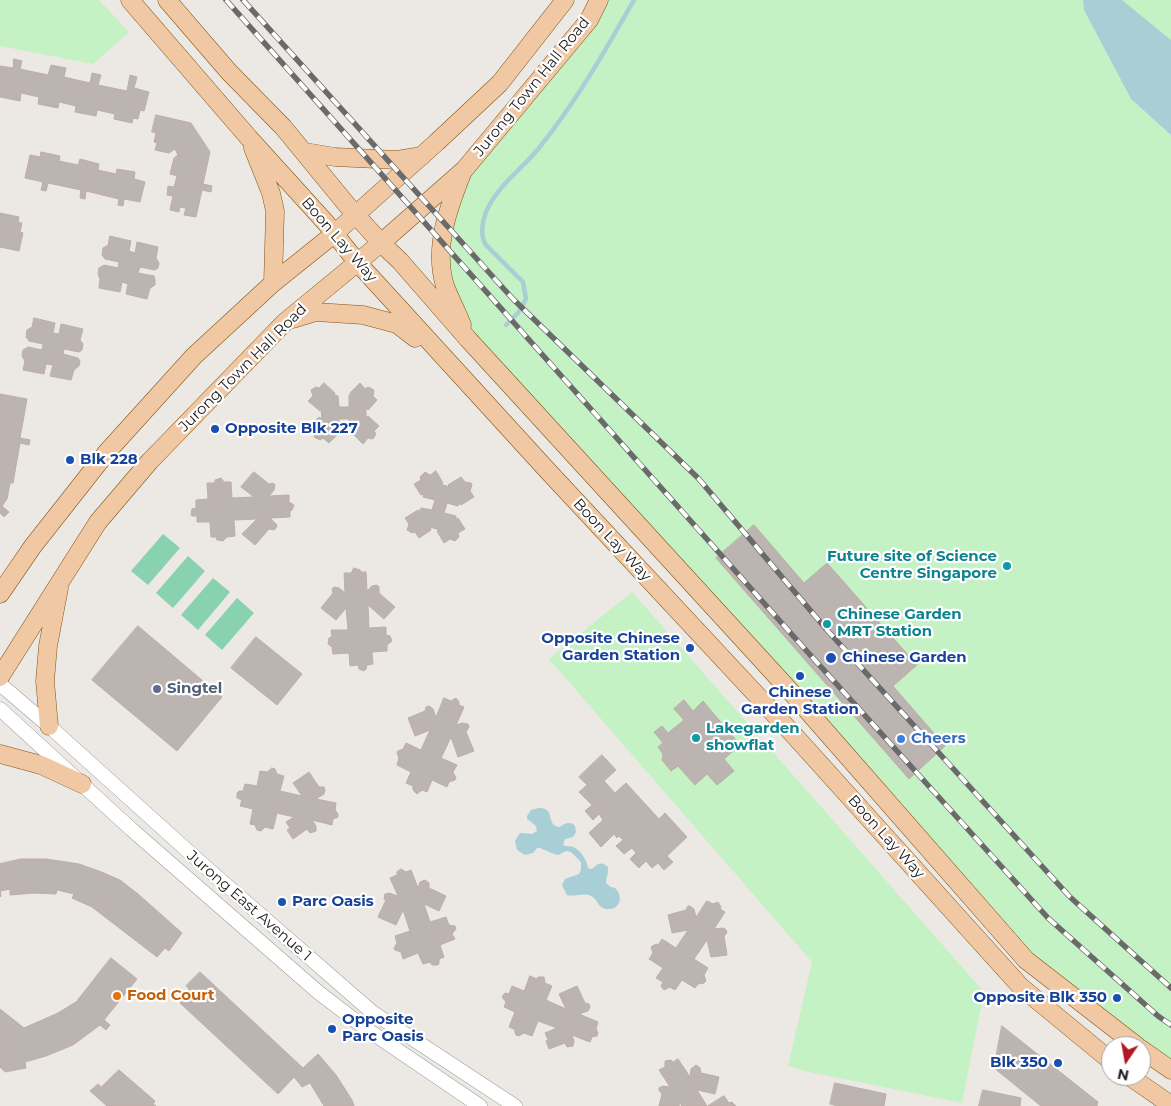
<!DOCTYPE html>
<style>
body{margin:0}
#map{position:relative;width:1171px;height:1106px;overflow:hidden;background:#ece8e3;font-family:Montserrat,sans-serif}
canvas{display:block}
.north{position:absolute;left:1101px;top:1036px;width:50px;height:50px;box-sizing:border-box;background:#fff;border:1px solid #a4a4a4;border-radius:50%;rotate:192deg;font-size:14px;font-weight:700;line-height:20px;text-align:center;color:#1c1c1c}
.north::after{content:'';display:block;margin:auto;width:18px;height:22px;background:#b01825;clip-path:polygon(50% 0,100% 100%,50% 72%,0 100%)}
</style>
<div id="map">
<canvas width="1171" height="1106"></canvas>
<div class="north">N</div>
</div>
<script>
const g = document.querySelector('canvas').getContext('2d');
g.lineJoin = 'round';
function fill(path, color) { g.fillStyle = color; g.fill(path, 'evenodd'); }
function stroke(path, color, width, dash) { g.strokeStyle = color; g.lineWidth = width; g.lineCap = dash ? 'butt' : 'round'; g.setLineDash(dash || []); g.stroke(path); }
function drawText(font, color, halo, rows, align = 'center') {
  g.font = font + ' Montserrat,sans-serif'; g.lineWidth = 4.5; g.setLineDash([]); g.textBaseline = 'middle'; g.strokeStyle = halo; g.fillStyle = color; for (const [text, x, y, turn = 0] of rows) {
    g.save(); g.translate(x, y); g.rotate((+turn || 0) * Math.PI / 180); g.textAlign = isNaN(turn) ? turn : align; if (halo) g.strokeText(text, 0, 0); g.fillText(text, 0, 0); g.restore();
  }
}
fill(new Path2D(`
 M0 0H99L129 32 93 64 0 46Z
 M599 0H1083L1084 10 1131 99 1171 135V1070L1026 960 468 339 445 285 456 189Z
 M1122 0H1171V40L1122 1Z
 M632 592 984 992 962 1103 809 1072 788 1066 812 962 549 659Z`), '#c4f2c4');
fill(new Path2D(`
 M163 534 180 548 148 585 131 571Z
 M188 556 205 571 173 608 156 593Z
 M213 578 230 592 198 630 181 615Z
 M237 598 254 613 222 650 205 635Z`), '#89d2b0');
fill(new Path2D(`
 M1083 0H1122L1171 40V135L1131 99 1084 10Z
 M539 808C556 807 545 826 560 827 565 823 571 821 575 826L576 832 573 837 565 839 563 845C567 847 571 845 575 848 582 852 587 861 588 868L592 869C598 863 601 861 608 867 609 873 606 877 606 883L611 887 615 888C623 895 621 909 609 909 598 910 598 899 591 896 584 892 575 897 567 895L562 885 565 879 579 874 581 870V862L571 852 566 851 558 855 554 854 540 848H537L533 853 525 855 517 850 515 841 520 833 532 834 537 831 536 826 527 819V816L531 810Z`), '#a8cfd5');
stroke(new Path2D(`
 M506 325 518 313 526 299 523 282 486 245C480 236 482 222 486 212 497 186 522 169 539 148 576 102 605 51 634 0`), '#a8cfd5', 4.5);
const building = new Path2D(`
 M14 59 22 61 20 69 48 75 51 65 66 68 64 77 90 83 92 73 101 75 98 85 127 91 130 75 137 77 134 88 149 92 144 111 140 110 138 119 133 118 132 123 114 119 115 114 97 110 96 116 75 112 76 106 59 102 58 108 38 104 39 97 21 93 20 101 0 97V66L13 68Z
 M156 115 191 123 210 152 203 184 212 186 211 192 202 190 196 217 184 215 186 208 180 207 179 212 170 210 173 196 167 195 168 186 174 187 177 176 170 174 174 158 178 155 175 149 169 153 155 150 157 143 154 142 156 133 152 132Z
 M41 152 60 156 59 161 78 165 80 159 99 164 98 170 116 174 117 169 135 172 134 179 145 182 140 202 124 199 123 206 118 205 119 199 86 191 85 199 80 198 81 190 48 183 46 191 41 190 43 182 25 178 30 155 40 157Z
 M0 213 19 217 18 222 22 223 20 232 23 233 19 251 0 247Z
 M110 236 131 241 129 251 135 253 137 242 158 247 156 258 159 263 158 268 155 270 140 267 138 273 154 276 155 279V285L150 288 147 299 126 294 128 284 122 282 120 292 99 288 100 279 98 274 99 268 104 265 118 268 119 262 105 259 102 255 103 248 108 245Z
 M34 318 55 323 53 333 59 334 61 324 83 329 80 340 83 344 82 350 79 352 64 349 63 354 78 358 80 361 79 366 74 370 71 380 50 376 53 365 46 364 44 374 23 370 25 361 22 356 23 350 28 347 42 350 43 344 29 341 26 337 27 330 32 327Z
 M324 383 335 393 334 395 338 396 339 407H349V395L352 394 350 393 360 383 365 389 368 387 374 390 373 396 377 400 368 410 366 408V418L368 416 379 426 374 431 376 434 373 439 368 438 363 444 352 433 353 431H349V419H339V432H335L338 434 329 443 323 438 320 440 314 437 315 431 310 426 319 417 322 419 321 409 320 411 308 401 313 396 311 390 316 387 319 388Z
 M0 394 27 399 20 438 30 440 29 445 20 443 13 483H10L7 499 2 506 9 512 4 517 0 513Z
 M436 471 443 483 440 484 450 487 448 485 461 477 465 482 471 483 472 485 470 491 474 497 461 505 460 503 458 506 447 503 444 513 456 516V520L458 518 465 529 458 533 459 537 455 541 450 539 444 543 437 531 440 530 430 527 431 530 419 538 415 532 412 533 407 530 409 524 405 518 418 510 419 512 421 508 432 510 435 500 423 497 424 494 421 495 414 484 421 480 420 477 425 472 430 475Z
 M254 472 269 484 273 483 275 485 274 490 269 496 289 495V502L294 505 292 510 290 511V517L270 518 277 525 276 528 274 530 269 529 255 545 242 534 257 519 234 520 235 536 227 537 223 541 217 540 216 537H211L210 522H197V516H192L191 514 192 509 196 508V500L208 499 207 483H215V480L221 478 224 482H231L232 498 254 497 241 487Z
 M754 525 804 583 827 563 917 665 893 686 945 746 909 779 716 558Z
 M354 568 360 570 361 572H366L367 591 372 586 377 585 379 587V593L395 607 384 619 368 605 369 628 386 627V635L390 636 392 641 387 645V651L372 652 373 664 367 665 366 669 364 671 359 669 358 665 350 666 349 653 333 654 332 647 328 644 329 638 332 637 331 630H348L346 608 336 620 321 608 333 593 332 589 334 587 339 588 345 593 344 573H351Z
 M138 626 222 697 177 751 92 680Z
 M256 637 302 674 277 705 231 668Z
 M444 698 451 701 456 698 459 702V705L464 707 456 725 462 723 468 724 469 727 466 732 474 751 458 757 451 737 441 758 457 765 453 772 456 778 455 780 449 782 447 787 432 780 427 792 422 790 417 794 413 790V786L406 783 411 772 397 765 399 758 397 753 398 751 403 749 406 743 421 750 430 730 415 736 408 718 425 711 426 707 429 706 433 709 436 717Z
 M684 700 693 711 703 701 740 745 724 759 734 771 717 785 707 774 695 785 678 766 671 771 662 760 663 754 658 747 663 743 654 732 662 726 668 733 684 720 674 709Z
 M602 755 616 770 604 781 615 793 626 783 659 819 665 813 687 837 667 856 673 862 664 870 658 863 652 868 646 861 639 868 630 859 636 853 632 848 624 854 616 846 623 840 619 836 617 838 614 834 601 847 589 833 603 820 599 814 593 820 585 811 592 805 579 792 587 785 579 777Z
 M272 768 275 769 277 774 284 776 280 791 302 796 293 783 309 772 319 787H324L325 790 324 794 316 799 336 803 335 810 338 814V817L333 819 332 825 312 820 316 826V831L310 833 307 829 293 839 287 830 290 828 286 822 294 817 277 813 273 829 265 827 261 831 257 830 255 825 250 824 253 809 240 806 242 800 237 798V793L239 791H243L245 784 257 786 260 771 267 772Z
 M21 859H46L79 864 99 871 120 880 138 894 182 933 169 951 165 948 157 957 92 907 72 898 74 894 57 890 56 894 34 893 10 895V889L0 891 1 896 0 897V864Z
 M401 869 406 872 411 870 418 888 420 882 425 880 429 883V888L446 896 439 911 424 904 430 922 446 917 449 925 455 926 456 929 452 934 455 939 440 945 444 957 439 959V963L438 965H432L430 962 423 964 418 953 403 959 401 952 395 950 394 948 397 943 395 936 410 931 403 910 396 925 378 917 386 900 384 899 385 894 389 893 398 896 390 878 397 875V872Z
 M707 901 713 904 718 902 721 907 720 909 725 912 714 929 724 928 726 930 727 933 724 936 727 955 711 957 707 940 694 959 708 968 704 975 706 981 704 983 698 984 695 988 682 980 675 990 670 987 664 990 661 986 663 982 656 978 663 968 649 959 653 953 651 947 656 944 658 945 662 939 676 948 688 930 672 933 668 915 686 910 688 906H690L694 909 696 917Z
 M111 958 137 979 104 1020 110 1025 106 1030 100 1025 73 1045 46 1056 25 1062 26 1068 5 1072 0 1067V1009L24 1028 58 1013 76 1002Z
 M200 972 303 1068 318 1054 336 1075 352 1100 354 1106H324L310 1083 302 1087 294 1077 278 1094 180 1003 185 997 183 995 189 989 186 986Z
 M530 976 537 979 538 977H544L545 983 552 986 546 1000 566 1009 559 994 577 986 585 1003 589 1004 590 1007 588 1011 579 1014 598 1022 596 1029 598 1033 597 1036 592 1037 590 1042 572 1035 574 1041 573 1046 567 1047 565 1043 549 1049 546 1041 548 1040 545 1033 557 1028 538 1021 532 1036 524 1033 519 1036 516 1035 514 1029 509 1027 515 1012 504 1007 506 1002 502 997 505 993 509 994 512 986 524 991Z
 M1002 1026 1098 1102 1097 1106H1041L994 1068Z
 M678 1059 690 1077 691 1069 696 1065 700 1068 701 1073 719 1077 715 1094 697 1090 707 1106H682L680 1103 679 1106H659L662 1094 659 1090V1088L663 1086 670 1087 659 1070 665 1067V1061L671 1060 673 1062Z
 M119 1070 155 1101 153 1104 156 1106H107L90 1091 98 1084 101 1087Z
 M835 1083 886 1094 884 1106H838L830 1104Z
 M983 1090 1021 1098 1020 1106H979Z
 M724 1096 729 1103 732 1102 736 1106H708Z`);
fill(building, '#bcb4b0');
stroke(building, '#bcaea7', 1);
const minor = new Path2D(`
 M0 684 49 726 209 870 372 1012 515 1106
 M0 709 131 829 318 992 365 1028 480 1106`);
const major = new Path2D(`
 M130 0 249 138 326 223 357 262 547 470 792 733 1021 987 1111 1061
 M167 0 229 72 283 127 347 205 381 243 400 261 468 339 792 693 1026 960 1137 1046
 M253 148 271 193 275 211 273 283
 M305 152 335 157 397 160 422 156
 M293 319 316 312 363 315 397 324 415 338
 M462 325C457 312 450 299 445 286 433 247 449 206 463 171
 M0 594 33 546 107 452 194 356 273 283 334 234 437 142 500 83 565 0
 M0 677 98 522 150 461 285 322 381 243 464 170 589 20 599 0
 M49 726 45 681 48 646 59 588
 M0 754 41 765 82 784
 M1141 1049 1171 1070
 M1129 1076 1171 1105`);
stroke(minor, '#9d9d9d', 15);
stroke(major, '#825311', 19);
stroke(minor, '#fff', 14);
stroke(major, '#f0c8a4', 18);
const rail = new Path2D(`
 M226 0 804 648 1048 918 1158 1016 1171 1025
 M243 0 513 299 698 478 827 630 1070 897 1171 988`);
stroke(rail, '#6a6a6a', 5.5);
stroke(rail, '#fff', 4, [11]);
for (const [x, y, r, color] of [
 [215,429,5,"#1a4fb4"],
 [70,460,5,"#1a4fb4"],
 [1007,566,5,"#0f9aa8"],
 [827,624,5,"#0f9aa8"],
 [690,648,5,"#1a4fb4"],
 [831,658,6,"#1a4fb4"],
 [800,676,5,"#1a4fb4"],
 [157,689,5,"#5c6f8a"],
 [696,738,5,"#0f9aa8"],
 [901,739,5,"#3f7fe0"],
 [282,902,5,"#1a4fb4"],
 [117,996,5,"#e8710a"],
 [1117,998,5,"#1a4fb4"],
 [332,1029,5,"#1a4fb4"],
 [1058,1063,5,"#1a4fb4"]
]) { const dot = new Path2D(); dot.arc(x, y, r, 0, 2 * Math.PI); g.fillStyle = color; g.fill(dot); stroke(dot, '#fff', 2); }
drawText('15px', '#1c1c1c', '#fff', [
 ["Jurong Town Hall Road",532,87,-51],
 ["Boon Lay Way",339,240,49],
 ["Jurong Town Hall Road",243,368,-45],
 ["Boon Lay Way",612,540,47],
 ["Boon Lay Way",886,837,48],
 ["Jurong East Avenue 1",249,906,41]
]);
drawText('bold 15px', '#164399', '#fff', [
 ["Opposite Blk 227",225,429],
 ["Blk 228",80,460],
 ["Opposite Chinese",680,639,"right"],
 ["Garden Station",680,656,"right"],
 ["Chinese Garden",842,658],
 ["Chinese",800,693,"center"],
 ["Garden Station",800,710,"center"],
 ["Parc Oasis",292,902],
 ["Opposite Blk 350",1107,998,"right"],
 ["Opposite",342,1020],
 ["Parc Oasis",342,1037],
 ["Blk 350",1048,1063,"right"]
], 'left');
drawText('bold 15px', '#0d838f', '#fff', [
 ["Future site of Science",997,557,"right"],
 ["Centre Singapore",997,574,"right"],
 ["Chinese Garden",837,615],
 ["MRT Station",837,632],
 ["Lakegarden",706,729],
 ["showflat",706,746]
], 'left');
drawText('bold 15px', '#4e5e75', '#fff', [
 ["Singtel",167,689]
], 'left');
drawText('bold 15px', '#366cbe', '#fff', [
 ["Cheers",911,739]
], 'left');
drawText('bold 15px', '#c56008', '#fff', [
 ["Food Court",127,996]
], 'left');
</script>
